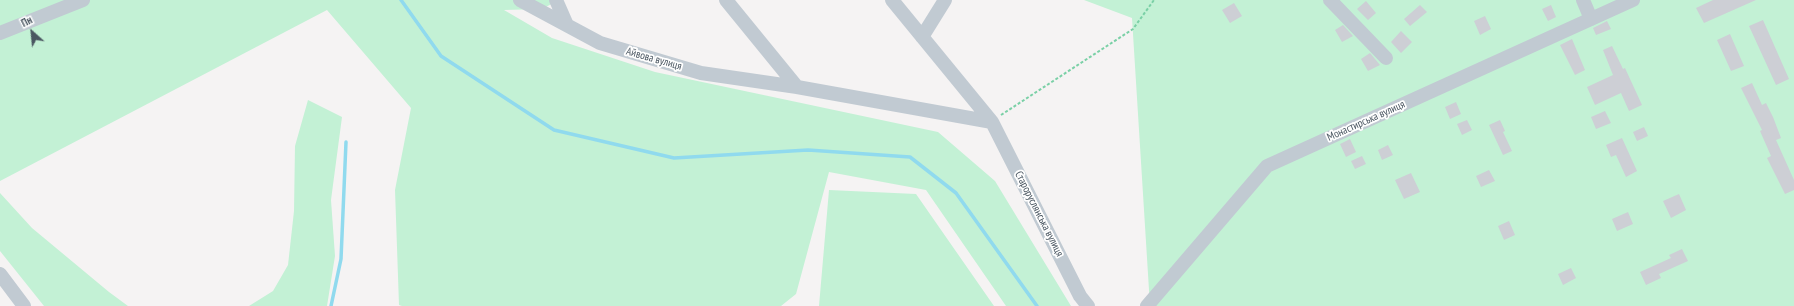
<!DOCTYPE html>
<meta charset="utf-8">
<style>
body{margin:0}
#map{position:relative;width:1794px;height:306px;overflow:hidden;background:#f5f3f3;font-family:"PT Sans Narrow",sans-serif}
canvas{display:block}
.north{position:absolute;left:12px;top:12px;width:40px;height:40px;-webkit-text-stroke:3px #fff;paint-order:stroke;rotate:333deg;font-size:11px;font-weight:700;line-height:16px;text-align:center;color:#4a5661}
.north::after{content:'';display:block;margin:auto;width:14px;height:18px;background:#4a5661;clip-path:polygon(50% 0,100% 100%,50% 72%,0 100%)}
</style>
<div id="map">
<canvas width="1794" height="306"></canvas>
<div class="north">Пн</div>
</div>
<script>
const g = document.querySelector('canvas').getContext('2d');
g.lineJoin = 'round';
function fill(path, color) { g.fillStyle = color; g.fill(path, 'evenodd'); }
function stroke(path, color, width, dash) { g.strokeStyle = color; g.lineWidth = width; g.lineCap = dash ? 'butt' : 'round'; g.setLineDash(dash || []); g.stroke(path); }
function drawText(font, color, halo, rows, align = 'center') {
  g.font = font + ' "PT Sans Narrow",sans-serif'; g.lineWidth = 3.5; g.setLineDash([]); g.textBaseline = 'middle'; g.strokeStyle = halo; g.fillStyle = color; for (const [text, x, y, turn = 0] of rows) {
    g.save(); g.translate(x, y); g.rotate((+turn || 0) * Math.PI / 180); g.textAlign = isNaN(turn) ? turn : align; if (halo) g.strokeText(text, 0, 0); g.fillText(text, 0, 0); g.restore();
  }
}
fill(new Path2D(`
 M0 0H559L542 9 504 10 552 38 655 72 938 132 995 181 1071 306H1006L926 190 829 172 796 294 781 306H402L399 305 395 190 411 108 327 10 0 181Z
 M1084 0H1794V306H1150L1132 18Z
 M308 100 342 117 331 200 335 256 327 306H249L273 291 288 265 294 211 295 146Z
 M829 190 916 194 994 306H819Z
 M0 193 32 228 109 292 128 306H44L0 251Z`), '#c3f1d5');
stroke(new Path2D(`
 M401 0 441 56 554 130 674 158 808 150 910 157 956 193 1037 306
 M331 306 341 259 346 142`), '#90daee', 3.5);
fill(new Path2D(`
 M1713 0H1756L1704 23 1696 8Z
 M1366 1 1376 13 1368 20 1357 9Z
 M1234 3 1242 16 1230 23 1222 10Z
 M1420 5 1427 12 1410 26 1404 19Z
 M1551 5 1556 17 1548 21 1542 9Z
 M1485 16 1491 29 1480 35 1474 21Z
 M1763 20 1789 79 1776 85 1749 26Z
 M1607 21 1611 29 1596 35 1593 28Z
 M1343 25 1353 36 1342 42 1335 30Z
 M1401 31 1412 42 1401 53 1391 42Z
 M1730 34 1744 66 1731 71 1717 40Z
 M1572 39 1585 70 1575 75 1560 45Z
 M1612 46 1623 69 1625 68 1642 105 1629 111 1621 93 1595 105 1587 87 1613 75 1603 50Z
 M1370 53 1380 65 1368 71 1361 59Z
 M1752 83 1762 105 1766 103 1773 117 1781 138 1776 140 1794 180V190L1785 194 1767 158 1771 156 1760 131 1762 130 1741 88Z
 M1456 102 1461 114 1450 119 1445 107Z
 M1605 111 1611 123 1596 129 1591 117Z
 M1467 120 1472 130 1462 135 1457 124Z
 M1500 120 1505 131 1503 132 1512 151 1503 155 1489 125Z
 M1644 127 1648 136 1637 141 1633 132Z
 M1622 138 1637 171 1626 177 1616 155 1611 157 1606 145Z
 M1350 139 1356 152 1346 157 1340 144Z
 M1388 145 1393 155 1382 160 1378 150Z
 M1362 156 1366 164 1355 169 1351 161Z
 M1489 170 1495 181 1481 187 1476 176Z
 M1411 173 1420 192 1404 199 1395 180Z
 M1679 194 1686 210 1671 218 1663 201Z
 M1628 212 1633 224 1617 231 1612 219Z
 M1509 221 1515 235 1504 240 1498 226Z
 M1682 249 1688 261 1659 274 1661 278 1646 285 1640 272 1671 258 1669 255Z
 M1571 268 1576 278 1563 285 1558 274Z`), '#cdcfd5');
stroke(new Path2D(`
 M1001 115 1133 29 1154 0`), '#7ad0a6', 2, [3, 2]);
stroke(new Path2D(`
 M520 0 600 43 701 73 797 87 992 122 1080 296 1088 306
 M556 0 567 25
 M726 0 797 87
 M892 0 992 122
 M1330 0 1386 58
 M1583 0 1591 19
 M0 33 83 0
 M922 37 945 0
 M0 274 24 306
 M1147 306 1267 166 1633 0`), '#c1cad2', 14);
drawText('11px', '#4a5661', '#fff', [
 ["Айвова вулиця",654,59,16],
 ["Монастирська вулиця",1366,121,-24],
 ["Староруслянська вулиця",1039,214,63]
]);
</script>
